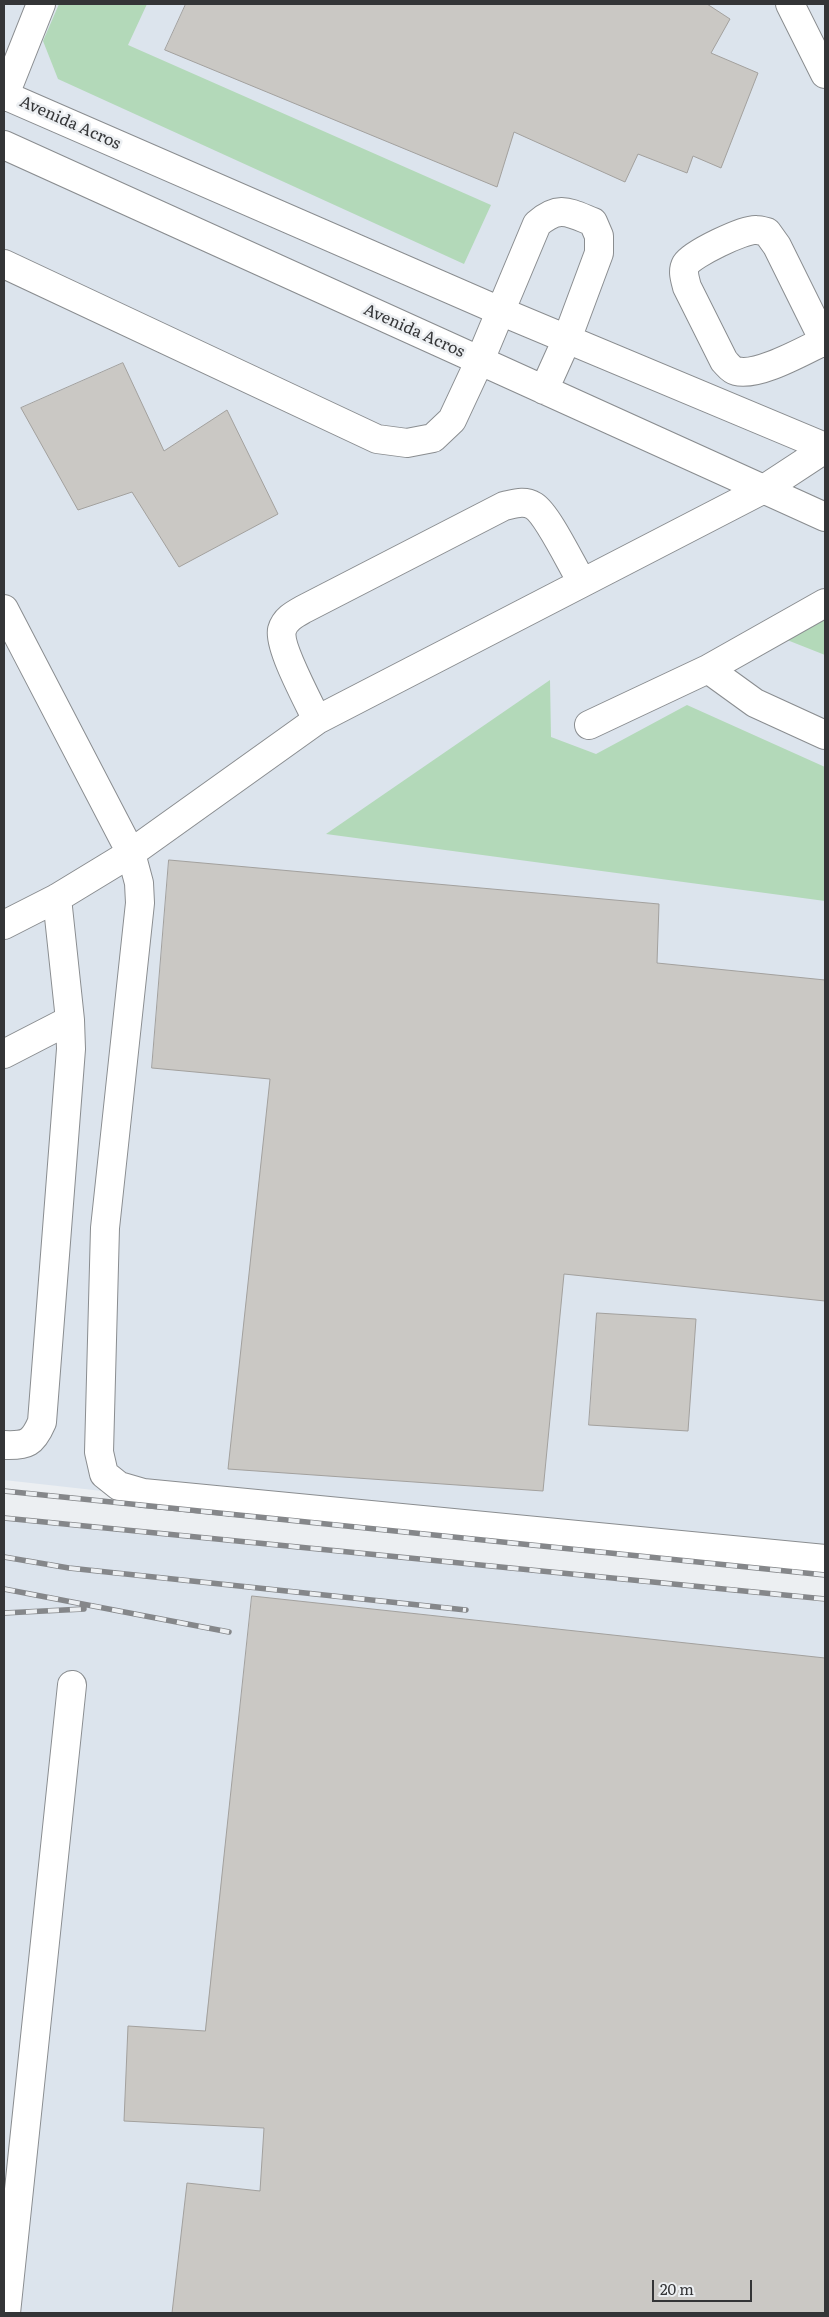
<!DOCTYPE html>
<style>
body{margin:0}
#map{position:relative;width:829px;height:2317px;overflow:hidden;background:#eceff2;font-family:Literata,serif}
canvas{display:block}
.frame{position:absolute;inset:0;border:5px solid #343537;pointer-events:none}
.scale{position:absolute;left:652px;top:2280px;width:100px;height:22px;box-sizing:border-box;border:2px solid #343537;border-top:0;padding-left:6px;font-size:15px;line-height:18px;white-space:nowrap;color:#343537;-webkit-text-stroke:4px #eceff2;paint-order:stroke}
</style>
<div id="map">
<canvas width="829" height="2317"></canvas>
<div class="frame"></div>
<div class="scale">20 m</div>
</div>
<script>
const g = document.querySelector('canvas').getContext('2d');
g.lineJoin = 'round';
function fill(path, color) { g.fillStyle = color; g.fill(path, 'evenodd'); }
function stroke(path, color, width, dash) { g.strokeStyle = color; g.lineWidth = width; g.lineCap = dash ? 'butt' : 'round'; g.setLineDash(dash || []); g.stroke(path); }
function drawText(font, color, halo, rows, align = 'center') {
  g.font = font + ' Literata,serif'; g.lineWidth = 5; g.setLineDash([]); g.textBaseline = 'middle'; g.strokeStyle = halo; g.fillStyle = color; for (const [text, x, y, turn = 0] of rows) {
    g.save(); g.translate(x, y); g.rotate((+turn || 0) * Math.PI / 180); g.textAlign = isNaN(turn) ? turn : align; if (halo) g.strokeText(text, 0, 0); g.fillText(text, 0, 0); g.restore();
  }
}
fill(new Path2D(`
 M4 4H825V1572L4 1480Z
 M4 1516 825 1602V2313H4Z`), '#dce4ed');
fill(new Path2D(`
 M59 4H147L128 45 491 205 464 264 58 79 43 41Z
 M825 617V655L782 638Z
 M550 680 551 737 596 754 687 705 825 767V901L326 834Z`), '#b3d9b9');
const building = new Path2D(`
 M186 4H707L730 19 711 53 758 73 721 168 693 156 687 173 638 154 625 182 514 132 497 187 165 50Z
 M123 363 164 451 227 410 278 514 179 567 132 492 78 510 21 408Z
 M169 860 659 904 657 963 825 980V1301L564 1274 543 1491 228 1469 270 1079 152 1068Z
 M597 1313 696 1319 688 1431 589 1425Z
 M252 1596 825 1658V2313H172L187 2183 260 2191 264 2128 124 2121 128 2026 205 2031Z`);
fill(building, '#cac8c4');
stroke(building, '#a3a19e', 1);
const minor = new Path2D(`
 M790 4 825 74
 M4 95 500 311 825 447
 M4 97 41 4
 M4 145 825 517
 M4 264 377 439 407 443 433 438 452 420 480 360 537 224C559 205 568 212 593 222L599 236V253L567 339 544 390
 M824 341C803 351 758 377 736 371 731 370 728 365 724 361L687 287C685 279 682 271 686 264 692 254 744 229 756 230 759 230 763 231 767 232L777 246 825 343
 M825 449 764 489 317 720 131 853 139 883 140 903 105 1228 99 1452 104 1474 119 1486 143 1493 825 1559
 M4 609 131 853 57 898 4 925
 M708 669 755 703 825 735
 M317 720C309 703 278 646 282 630 285 619 295 614 304 609L504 506C514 504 524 500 534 506 548 515 572 566 582 582
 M589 725 708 669 825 603
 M57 898 70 1020
 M4 1054 70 1020 71 1049 42 1422C33 1443 27 1446 4 1445
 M6 2313 72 1685`);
stroke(minor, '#8a8d90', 30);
stroke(minor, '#fff', 28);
const rail = new Path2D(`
 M4 1491 825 1575
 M4 1518 825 1599
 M4 1557 69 1568 466 1610
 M4 1589 229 1632
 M4 1613 84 1609`);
stroke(rail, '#85878a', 5.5);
stroke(rail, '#eceff2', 4, [11]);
drawText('16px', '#343537', '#eceff2', [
 ["Avenida Acros",70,123,24],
 ["Avenida Acros",414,331,24]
]);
</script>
